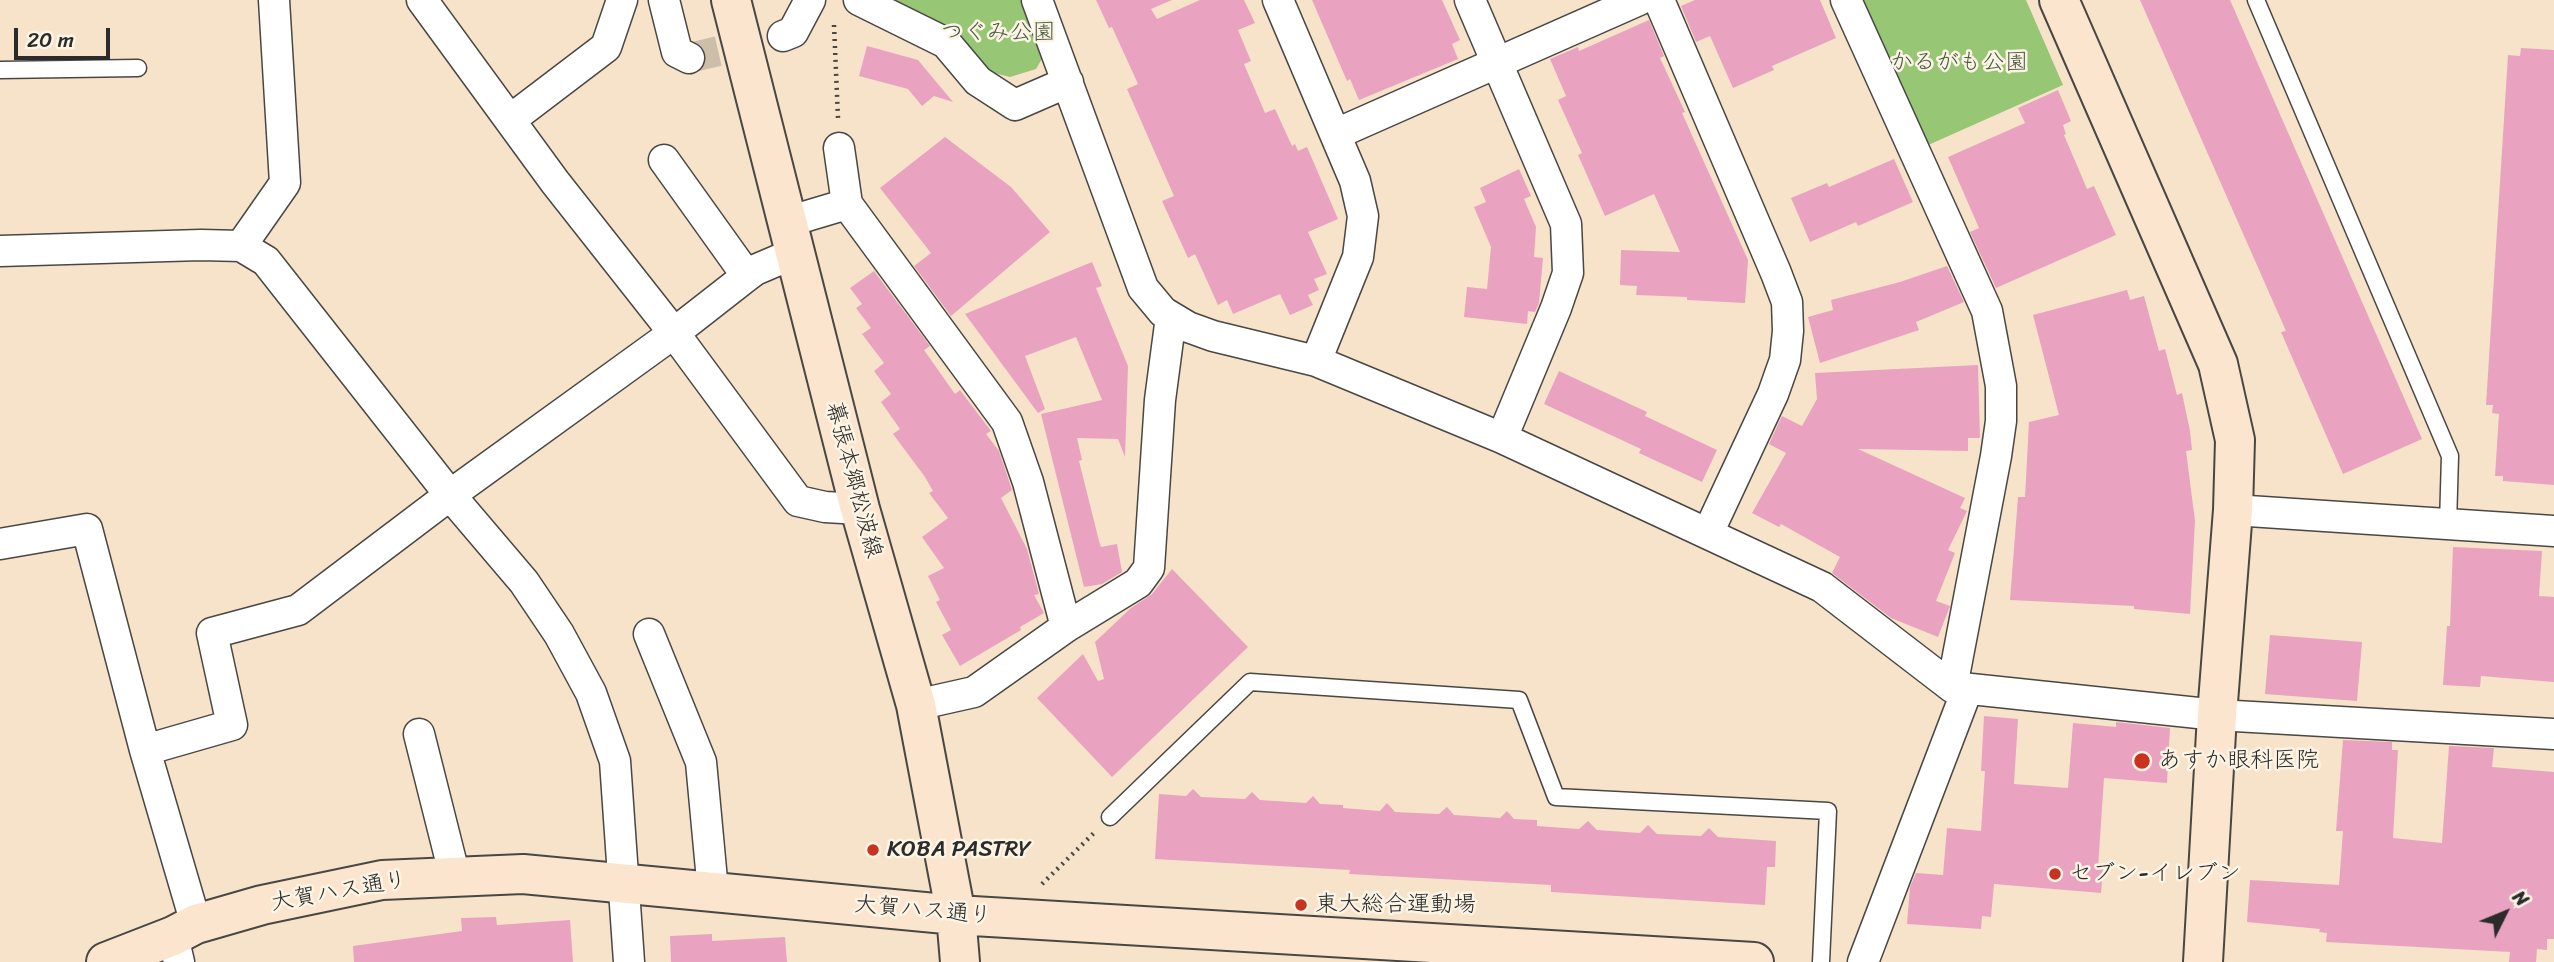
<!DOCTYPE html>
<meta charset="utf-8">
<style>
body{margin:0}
#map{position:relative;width:2554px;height:962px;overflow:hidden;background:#f6e3ca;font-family:Sriracha,sans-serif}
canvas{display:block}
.north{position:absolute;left:2470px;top:878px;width:70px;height:70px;-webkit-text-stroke:5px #fcf5e5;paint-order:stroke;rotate:47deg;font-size:19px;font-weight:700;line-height:28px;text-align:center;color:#2b2b2b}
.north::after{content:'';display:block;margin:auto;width:24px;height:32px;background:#2b2b2b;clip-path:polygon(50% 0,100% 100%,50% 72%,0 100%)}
.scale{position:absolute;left:14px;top:28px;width:96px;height:32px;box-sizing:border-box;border:4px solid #2b2b2b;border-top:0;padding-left:9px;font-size:21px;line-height:24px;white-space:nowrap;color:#2b2b2b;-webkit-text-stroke:5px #fcf5e5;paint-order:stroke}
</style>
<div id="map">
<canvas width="2554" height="962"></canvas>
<div class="north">N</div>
<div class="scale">20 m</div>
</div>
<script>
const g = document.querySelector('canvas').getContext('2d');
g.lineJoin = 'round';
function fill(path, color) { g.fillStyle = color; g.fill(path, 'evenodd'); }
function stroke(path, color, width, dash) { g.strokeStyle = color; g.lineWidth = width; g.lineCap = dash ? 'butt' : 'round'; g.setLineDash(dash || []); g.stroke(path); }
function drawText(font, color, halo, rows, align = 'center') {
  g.font = font + ' Sriracha,"Klee One",sans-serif'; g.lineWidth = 5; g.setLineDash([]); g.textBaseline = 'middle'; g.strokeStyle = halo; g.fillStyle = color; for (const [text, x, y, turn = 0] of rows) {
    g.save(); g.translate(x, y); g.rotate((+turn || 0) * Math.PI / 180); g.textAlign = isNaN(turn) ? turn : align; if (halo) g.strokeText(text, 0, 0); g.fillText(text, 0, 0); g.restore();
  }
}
fill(new Path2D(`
 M895 0H1021L1043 57 1036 69 1010 77 990 72 948 28Z
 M1862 0H2026L2063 85 1926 146Z`), '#97c675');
fill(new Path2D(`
 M1096 0H1172L1151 9 1157 19 1200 0H1244L1255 23 1238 30 1251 61 1244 64 1265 113 1275 109 1292 146 1295 144 1298 151 1307 147 1338 219 1308 232 1327 274 1314 279 1319 290 1308 295 1313 305 1290 315 1280 294 1233 314 1227 300 1218 305 1195 254 1188 258 1162 201 1174 196 1127 89 1138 84 1112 27 1109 28Z
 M1312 0H1442L1460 40 1452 44 1458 59 1359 100 1350 79 1347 81Z
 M1695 0H1820L1836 38 1772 66 1774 70 1733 88 1710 36 1696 42 1681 6Z
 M2140 0H2230L2422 439 2343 474 2281 332 2286 331Z
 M1649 20 1664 56 1660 58 1685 112 1682 113 1748 260 1745 303 1687 300V297L1636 295 1637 286 1620 285 1621 250 1680 252 1654 194 1605 216 1578 155 1582 153 1558 100 1566 96 1550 59 1578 47 1579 51Z
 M867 46 918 60 953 102 934 96 922 106 908 89 859 76Z
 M2521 48 2554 50V485L2503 481V476H2495L2499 414 2492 413 2493 405H2486L2508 55 2520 56Z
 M2058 90 2071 121 2063 125 2066 134 2064 135 2087 189 2094 186 2116 235 1996 288 1970 232 1979 228 1948 157 2025 123 2018 108Z
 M945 137 1011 187 1050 232 951 316 914 266 931 253 880 188Z
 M1894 159 1913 202 1858 226 1856 222 1810 242 1791 198 1827 183 1829 187Z
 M1519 169 1531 196 1524 199 1536 227 1534 257 1543 258 1539 303 1535 312 1528 311 1527 324 1464 317 1467 287 1487 289 1491 247 1474 207 1486 202 1480 188Z
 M1092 262 1102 286 1096 288 1128 366 1125 457 1118 439 1077 438 1082 460 1079 461 1099 541 1101 547 1117 544 1122 572 1102 584 1084 587 1041 414 1102 400 1076 337 1025 356 1045 409 1038 413 965 314Z
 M1947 266 1964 302 1916 322 1919 330 1820 363 1808 317 1833 310 1831 300 1900 282Z
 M874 271 930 346 924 350 955 394 960 390 991 431 986 434 999 451 1012 490 1001 498 1027 549 1039 594 1034 595 1044 613 1020 627 1021 630 960 666 942 635 951 630 936 602 940 600 928 576 944 568 922 537 948 518 929 493 933 491 925 477 893 434 900 429 881 402 891 394 874 371 884 363 862 334 871 328 856 308 862 304 850 288Z
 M2127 290 2130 300 2144 296 2159 351 2165 349 2177 395 2182 393 2190 431 2192 450 2186 451 2195 521 2190 614 2134 609V606L2010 600 2018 497H2025L2029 422 2059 415 2033 315Z
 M1978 365 1980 438H1968V451L1858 449 1965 498 1960 508 1967 511 1948 550 1955 553 1936 601 1950 606 1938 637 1891 618 1832 573 1840 557 1781 524 1779 527 1752 513 1786 453 1769 444 1782 416 1802 426 1817 399 1815 373Z
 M1559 371 1647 412 1645 416 1717 450 1702 482 1639 453 1641 449 1544 404Z
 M2453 547 2542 551 2539 596 2554 597V682L2481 676 2480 687 2443 685 2447 626H2450Z
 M1172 569 1248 647 1112 777 1037 698 1083 654 1098 681 1104 679 1095 642 1131 608 1152 594Z
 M2270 635 2362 642 2357 701 2265 694Z
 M1984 716 2018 719 2014 784 2068 788 2073 723 2116 727V722L2170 728 2167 783 2104 778 2098 868 2103 869 2101 893 1994 884 1991 917 1982 916 1981 929 1907 924 1910 887 1916 873 1943 875 1947 828 1981 831 1985 771H1981Z
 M2343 740 2392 742V750H2398L2393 838 2442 843 2449 746 2494 748 2492 767 2554 772V939H2547V950L2537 949 2536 962H2509L2510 952 2326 942 2327 933 2319 932 2320 929 2247 922 2250 880 2339 885 2343 831H2336Z
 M1193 789 1201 797 1245 799 1252 792 1260 800 1306 803 1313 796 1320 804 1343 805V808L1380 811 1387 803 1395 812 1439 814 1447 807 1454 815 1500 818 1507 811 1514 819 1537 820V826L1579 829 1588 821 1597 830 1640 833 1648 825 1657 834 1701 836 1709 828 1718 837 1776 841 1775 867H1767L1765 905 1551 892V885L1349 874 1350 870 1155 859 1159 794 1186 796Z
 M496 917 497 925 570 920 573 962H354L353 946 462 931 461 918Z
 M712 934V941L785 937 787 962H671L670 936Z`), '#e9a3c1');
stroke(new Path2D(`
 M689 58 783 36`), '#cdbeaa', 30, [30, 15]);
const lane = new Path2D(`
 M2256 0 2450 456 2448 524
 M0 70 138 68
 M1110 817 1250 682 1519 700 1556 797 1828 811 1821 962`);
const street = new Path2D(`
 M422 0 555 182 674 333 798 501 825 507 860 509
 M664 0 677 52 689 58
 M859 0 946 43 978 81 1015 105 1068 82
 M1037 0 1143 288 1163 312 1188 327 1213 336 1316 361 1502 438 1822 587 1952 687 2217 715 2554 734
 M1278 0 1355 181 1363 216 1358 257 1316 361
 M1470 0 1566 224 1568 273 1556 308 1502 438
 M1659 0 1776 273 1787 302 1788 331 1785 360 1773 394 1708 533
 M1846 0 1987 311 2001 386V421L1996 456 1952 687
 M783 36 793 32 810 0
 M510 120 606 47 622 0
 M1336 134 1639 0
 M839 148 847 204
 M664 160 747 276
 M787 222 847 204 1007 422 1028 482 1066 627
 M241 246 285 183 274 0
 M0 251 201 245 241 246 266 261 450 495 524 582 559 634 591 693 615 761 629 962
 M2233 510 2554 531
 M0 544 87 529 145 750 196 924
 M649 634 701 762 713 891
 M916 705 974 692 1066 627 1138 583 1149 568 1160 400 1171 317
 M419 734 455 877
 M145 750 232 725 212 633 298 610 450 495 674 333 747 276 755 270 795 253
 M173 936 179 962
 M1863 962 1967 690`);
const secondary = new Path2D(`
 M731 0 860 509 916 705 956 915 960 962
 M2059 0 2218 364 2235 440 2233 510 2217 715 2203 962
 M106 962 173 936 196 924 262 905 382 880 523 874 956 915 1754 962`);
stroke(lane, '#494743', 19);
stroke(street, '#494743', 33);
stroke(secondary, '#494743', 42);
stroke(new Path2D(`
 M834 25 838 118
 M1042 884 1095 832`), '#494743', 4.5, [2, 5]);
stroke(lane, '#fff', 16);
stroke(street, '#fff', 30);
stroke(secondary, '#fce5cf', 38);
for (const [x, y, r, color] of [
 [2142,761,9,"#c8321e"],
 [873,850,7,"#c8321e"],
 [2055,874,7,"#c8321e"],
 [1301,905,7,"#c8321e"]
]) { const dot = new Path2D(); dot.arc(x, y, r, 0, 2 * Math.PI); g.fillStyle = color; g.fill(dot); stroke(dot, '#fcf5e5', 2.5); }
drawText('23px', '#4b5a41', '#fcf5e5', [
 ["つぐみ公園",998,33],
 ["かるがも公園",1959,63]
]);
drawText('23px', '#2b2b2b', '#fcf5e5', [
 ["幕張本郷松波線",853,480,75],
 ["大賀ハス通り",339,892,-10],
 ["大賀ハス通り",923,911,5]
]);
drawText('23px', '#2b2b2b', '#fcf5e5', [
 ["あすか眼科医院",2158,761],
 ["KOBA PASTRY",887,850],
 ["セブン-イレブン",2069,874],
 ["東大総合運動場",1315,905]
], 'left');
</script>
